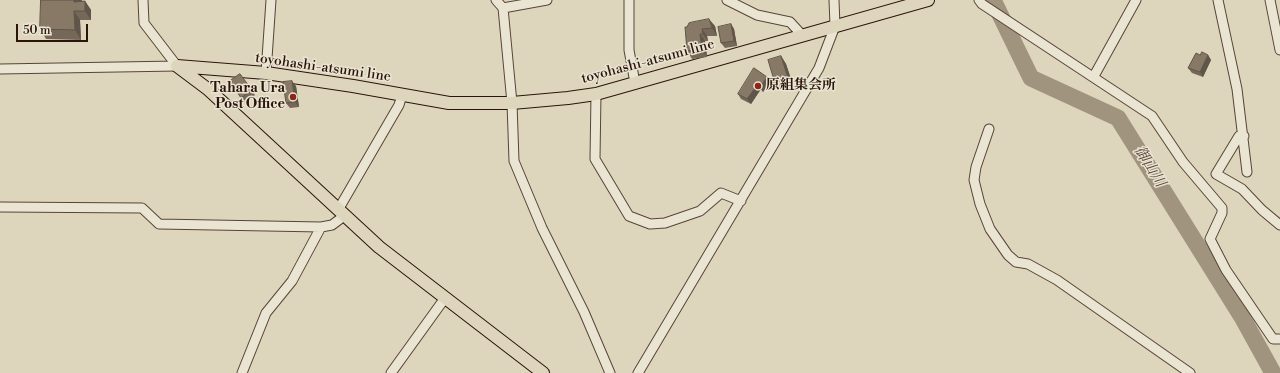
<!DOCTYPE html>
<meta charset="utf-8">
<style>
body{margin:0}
#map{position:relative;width:1280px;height:373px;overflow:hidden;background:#ded6bc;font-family:"Libre Bodoni",serif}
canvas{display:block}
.scale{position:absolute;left:16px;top:24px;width:72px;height:18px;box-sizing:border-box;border:2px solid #2b140a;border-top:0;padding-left:5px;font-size:12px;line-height:14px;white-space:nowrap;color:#2b140a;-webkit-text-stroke:3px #eae4d3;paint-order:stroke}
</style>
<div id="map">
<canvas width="1280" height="373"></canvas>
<div class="scale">50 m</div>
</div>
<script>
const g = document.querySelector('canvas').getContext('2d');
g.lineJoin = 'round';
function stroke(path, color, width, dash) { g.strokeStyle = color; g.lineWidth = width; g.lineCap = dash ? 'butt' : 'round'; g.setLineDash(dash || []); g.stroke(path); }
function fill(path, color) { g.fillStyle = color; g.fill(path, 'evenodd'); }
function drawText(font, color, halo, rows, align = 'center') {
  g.font = font + ' "Libre Bodoni","Noto Serif JP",serif'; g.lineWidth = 3; g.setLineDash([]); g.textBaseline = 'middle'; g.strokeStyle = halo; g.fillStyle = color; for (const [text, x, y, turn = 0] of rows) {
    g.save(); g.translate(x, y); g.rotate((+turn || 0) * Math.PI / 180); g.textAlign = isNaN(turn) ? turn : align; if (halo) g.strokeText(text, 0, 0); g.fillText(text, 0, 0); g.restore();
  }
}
stroke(new Path2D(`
 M993 0 1031 78 1118 118 1242 317 1273 373`), '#a1947f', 17);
const minor = new Path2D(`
 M143 0 144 23 177 66
 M496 0 503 8 512 103 514 161 542 228 584 312 610 373
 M629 0V50L635 83
 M727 0 757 15 790 22 802 35
 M979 0 982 4 1152 116 1183 162 1222 208V213L1210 239 1226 270 1273 339H1280
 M1218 0 1237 89 1247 172
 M1270 0 1280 50
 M503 8 547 0
 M0 69 177 66
 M266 73 271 0
 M1094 76 1136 0
 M596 94 595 159 629 216 650 224 665 223 700 211 721 193 741 201
 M989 129 976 167 974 180 980 204 990 229 1008 255 1016 262 1028 264 1057 280 1190 373
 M1244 136H1239L1216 174 1242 189 1262 210 1280 225
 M0 207 142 208 159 224 321 227
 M338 210 399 105 402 95
 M242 373 266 313 292 281 321 227 332 225 344 216
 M391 373 445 298
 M638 373 819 68 835 26 834 0`);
const major = new Path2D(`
 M177 66 266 73 353 86 449 103H512L568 98 596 94 928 0
 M177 66 209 90 379 247 543 373`);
stroke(minor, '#584436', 11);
stroke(major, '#2b140a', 14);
stroke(minor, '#eae4d3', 9);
stroke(major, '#ded6bc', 12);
fill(new Path2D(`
 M41 0H82V1H85L91 10V20H80L81 40 46 39 40 29Z
 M731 24 734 29 737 46 725 48 721 43Z
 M715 26 717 36H707L708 41H705L707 57 692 59 687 51V27Z
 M1200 55H1208L1211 60 1203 77 1192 73 1188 68Z
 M781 56 786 64 794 88 786 90 784 86 779 87 774 80Z
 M240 74 255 95 245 103 230 81Z
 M770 82 763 92 761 89 751 104 741 99 738 94Z
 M296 86 299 107 290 108 286 103Z`), '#756859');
fill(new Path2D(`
 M74 0H82L81 11 74 2Z
 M85 1 91 10V20L85 11Z
 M74 11 80 20 81 40 75 30Z
 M709 19 715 26 717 36 712 28Z
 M731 24 734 29 737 46 734 41Z
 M702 29 707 36 708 41 703 34Z
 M700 34 705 41 707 57 702 49Z
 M1208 55 1211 60 1203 77 1200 72Z
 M781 56 786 64 794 88 789 81Z
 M767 77 770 82 763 92 760 87Z
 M292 81 296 86 299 107 295 102Z
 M758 84 761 89 751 104 747 99Z`), '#5f5548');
const building = new Path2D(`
 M41 0H74V2L85 1V11H74L75 30 40 29Z
 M709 19 712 28 702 29 703 34H700L702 49 687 51 685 27H687L689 23Z
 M731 24 734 41 721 43 718 27Z
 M1202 52 1208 55 1200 72 1188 68 1196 53 1200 55Z
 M781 56 789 81 781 83V79L774 80 768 60Z
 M754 68 767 77 760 87 758 84 747 99 738 94Z
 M240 74 252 90 241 98 230 81Z
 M292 81 295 102 286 103 283 82Z`);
fill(building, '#887967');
stroke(building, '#5f5548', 1);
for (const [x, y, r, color] of [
 [758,86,4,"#8f2418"],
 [293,97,4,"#8f2418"]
]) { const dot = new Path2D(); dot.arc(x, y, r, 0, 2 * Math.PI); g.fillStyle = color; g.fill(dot); stroke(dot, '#eae4d3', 1.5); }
drawText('14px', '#2b140a', '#eae4d3', [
 ["toyohashi-atsumi line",648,62,-15],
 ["toyohashi-atsumi line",323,68,8]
]);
drawText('bold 14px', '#2b140a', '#eae4d3', [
 ["原組集会所",766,86],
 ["Tahara Ura",285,89,"right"],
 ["Post Office",285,105,"right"]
], 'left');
drawText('italic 15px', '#5a4739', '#eae4d3', [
 ["御山川",1149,167,58]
]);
</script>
